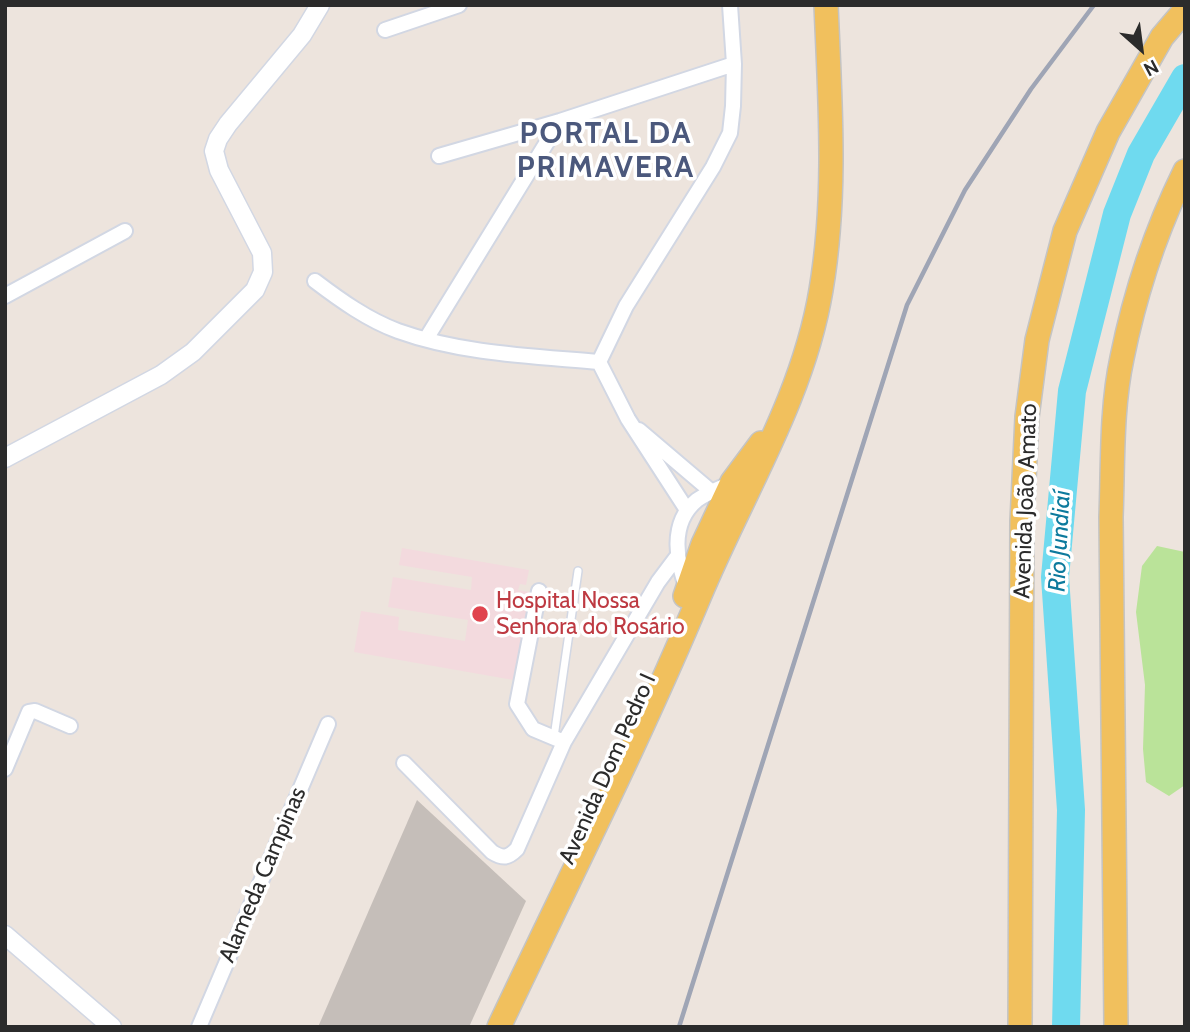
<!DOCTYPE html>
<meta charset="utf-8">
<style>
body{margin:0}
#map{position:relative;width:1190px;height:1032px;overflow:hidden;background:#ede4dd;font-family:Cabin,sans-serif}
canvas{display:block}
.frame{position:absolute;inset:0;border:7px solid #2b2b2b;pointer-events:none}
.north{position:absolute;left:1106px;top:14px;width:70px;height:70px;-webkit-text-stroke:5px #fff;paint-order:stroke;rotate:152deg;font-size:19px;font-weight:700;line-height:28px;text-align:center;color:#2b2b2b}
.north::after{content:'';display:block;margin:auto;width:24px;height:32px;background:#2b2b2b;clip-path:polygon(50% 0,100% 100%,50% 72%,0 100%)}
</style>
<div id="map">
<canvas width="1190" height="1032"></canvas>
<div class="frame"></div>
<div class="north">N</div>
</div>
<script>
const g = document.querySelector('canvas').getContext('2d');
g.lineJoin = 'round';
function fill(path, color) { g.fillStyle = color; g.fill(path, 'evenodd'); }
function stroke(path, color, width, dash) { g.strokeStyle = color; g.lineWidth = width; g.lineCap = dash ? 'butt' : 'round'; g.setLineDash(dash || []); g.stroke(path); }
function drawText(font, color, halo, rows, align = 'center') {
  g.font = font + ' Cabin,sans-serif'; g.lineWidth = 7; g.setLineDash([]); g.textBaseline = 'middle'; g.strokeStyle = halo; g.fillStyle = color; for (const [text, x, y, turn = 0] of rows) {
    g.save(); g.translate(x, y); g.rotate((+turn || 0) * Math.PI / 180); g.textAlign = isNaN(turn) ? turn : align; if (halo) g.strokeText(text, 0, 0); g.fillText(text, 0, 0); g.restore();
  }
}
fill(new Path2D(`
 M402 548 529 570 526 585 520 584 518 590 535 593 519 681 354 652 361 611 399 617 398 630 465 641 468 620 388 607 393 577 471 590 472 577 399 565Z`), '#f3dade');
fill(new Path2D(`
 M1157 546 1185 552V785L1169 796 1146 782 1143 749 1145 685 1136 612 1142 566Z`), '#bae399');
stroke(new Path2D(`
 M1066 1027 1071 810 1055 577 1072 391 1117 214 1141 154 1185 78`), '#6fdaef', 28);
fill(new Path2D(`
 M417 800 526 901 469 1027H318Z`), '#c5beb9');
const service = new Path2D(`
 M554 737 578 571`);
const minor = new Path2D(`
 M385 30 459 5
 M439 156 560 121 734 64
 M315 281C340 300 368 320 398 331 462 354 532 356 599 362
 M5 296 125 231
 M426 339 560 121
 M599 362 626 306 713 167 730 133 733 106 734 64 730 5
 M599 362 628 419 687 510
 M639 430 712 492
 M539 591 517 704 533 729 564 742 658 582 676 558
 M688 591C676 562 669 523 697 500 707 493 720 488 731 483
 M404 763 492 852C503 859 508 858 517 849L564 742
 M5 769 29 712 35 711 70 726
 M199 1027 328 724`);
const tertiary = new Path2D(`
 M5 458 161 375 193 352 255 290 263 272 262 253 219 170 214 151 218 139 228 124 302 35 320 5
 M5 935 112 1027`);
const primary = new Path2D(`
 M685 596 703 544 732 482 761 443
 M499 1027C567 883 639 741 700 595 742 494 803 399 821 290 837 195 830 100 826 5
 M1020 1027 1022 521 1027 417 1037 340 1065 231 1108 132 1162 37 1185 10
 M1116 1027 1111 517C1113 465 1111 409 1122 358 1135 293 1156 230 1185 171`);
stroke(service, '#d2d7e3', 10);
stroke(minor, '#d2d7e3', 18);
stroke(tertiary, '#d2d7e3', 21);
stroke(primary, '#c4c4c4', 26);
stroke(service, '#fff', 7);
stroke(minor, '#fff', 14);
stroke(tertiary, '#fff', 18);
stroke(primary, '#f1c05d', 23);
stroke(new Path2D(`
 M679 1027 907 305 965 190 1031 89 1094 5`), '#9fa5b5', 4.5);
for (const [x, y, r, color] of [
 [480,614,9,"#e0444e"]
]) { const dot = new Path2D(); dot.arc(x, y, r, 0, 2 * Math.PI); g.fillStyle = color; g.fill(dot); stroke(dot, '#fff', 2.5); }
drawText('23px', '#2b2b2b', '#fff', [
 ["Avenida João Amato",1026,501,-88],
 ["Avenida Dom Pedro I",608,769,-66],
 ["Alameda Campinas",263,875,-67]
]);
drawText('23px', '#be3a42', '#fff', [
 ["Hospital Nossa",496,601],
 ["Senhora do Rosário",496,627]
], 'left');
drawText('italic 24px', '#0d7a9d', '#fff', [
 ["Rio Jundiaí",1060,541,-87]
]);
g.letterSpacing = '2px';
drawText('bold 30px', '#4b587c', '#fff', [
 ["PORTAL DA",606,134],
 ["PRIMAVERA",606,168]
]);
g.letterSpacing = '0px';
</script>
